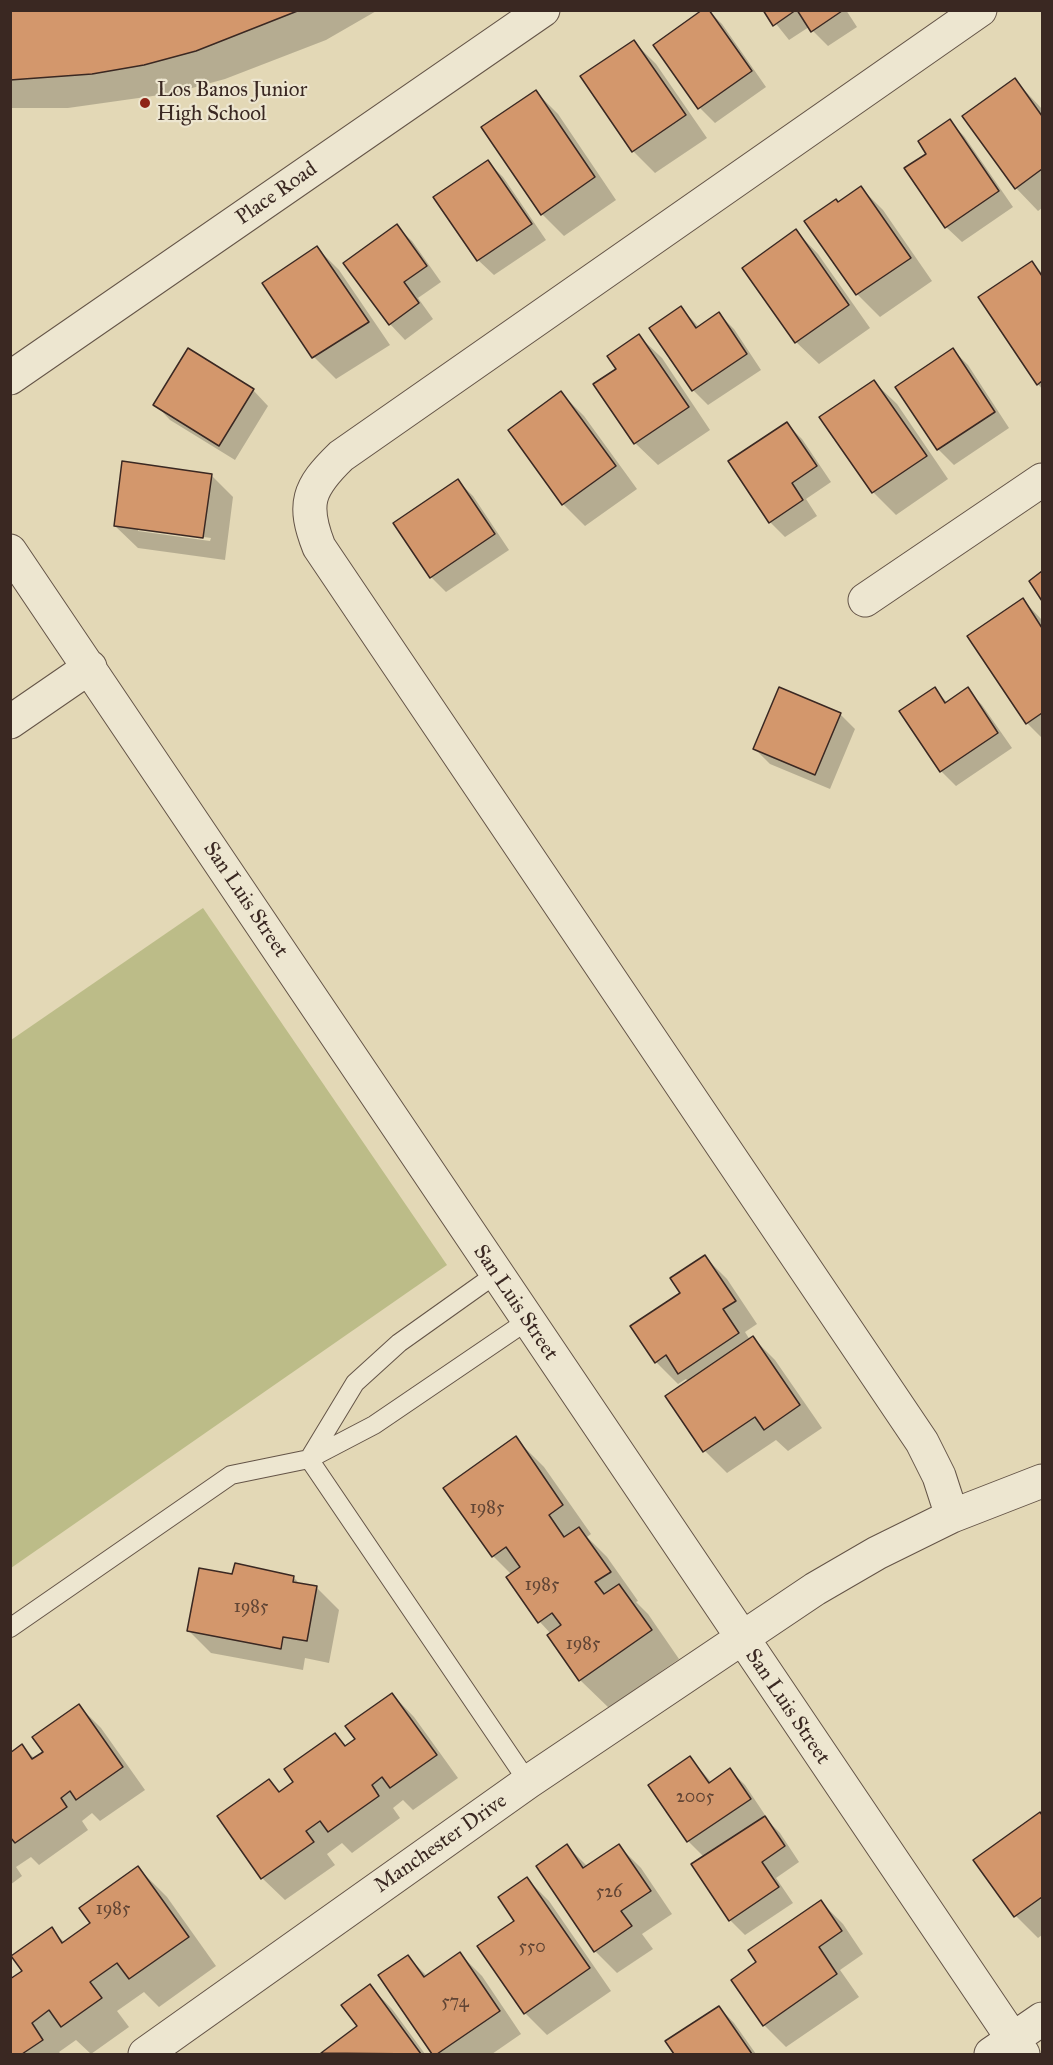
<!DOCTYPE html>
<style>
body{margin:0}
#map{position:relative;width:1053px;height:2065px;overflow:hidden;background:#e3d8b6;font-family:"IM FELL Great Primer",serif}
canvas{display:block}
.frame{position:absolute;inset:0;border:12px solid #3a2822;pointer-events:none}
</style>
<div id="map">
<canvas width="1053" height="2065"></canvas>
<div class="frame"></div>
</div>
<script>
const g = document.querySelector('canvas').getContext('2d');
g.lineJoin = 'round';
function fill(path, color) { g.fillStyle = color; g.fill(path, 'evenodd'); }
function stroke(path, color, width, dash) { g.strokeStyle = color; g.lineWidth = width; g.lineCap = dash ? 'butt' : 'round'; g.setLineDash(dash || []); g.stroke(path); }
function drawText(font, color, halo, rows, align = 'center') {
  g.font = font + ' "IM FELL Great Primer",serif'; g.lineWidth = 4.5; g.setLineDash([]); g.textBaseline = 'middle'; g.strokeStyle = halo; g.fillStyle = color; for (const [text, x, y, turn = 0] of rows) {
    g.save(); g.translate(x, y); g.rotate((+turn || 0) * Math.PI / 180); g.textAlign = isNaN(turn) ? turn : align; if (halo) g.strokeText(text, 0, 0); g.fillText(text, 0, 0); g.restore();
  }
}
fill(new Path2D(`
 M203 908 447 1265 11 1568V1040Z`), '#bcbc88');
fill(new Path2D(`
 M10 10H378L326 40 225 79 174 93 68 108H10Z
 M708 10 722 24 766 87 715 123 700 108 655 46Z
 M765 10H846L857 27 828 46 809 27 789 40Z
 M633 41 656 64 707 138 655 173 633 151Z
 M1015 80 1042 109V208L1038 211 1016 188 964 116Z
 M536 92 558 114 616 200 564 236 542 214Z
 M949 121 964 136 1013 207 962 242 946 227 928 154Z
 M488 162 503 177 546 240 494 275 478 260 435 198Z
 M861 188 883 210 932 281 880 317 857 294 807 221Z
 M396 226 412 241 441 282 418 298 433 319 405 340 390 324 345 263Z
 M796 231 818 254 870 328 819 364 796 342 744 268Z
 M317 248 339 270 390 345 336 379 314 357Z
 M1032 263 1042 273V389L1038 384Z
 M681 308 699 327 719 314 734 329 761 370 708 405 693 390 651 328Z
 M639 336 662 358 710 430 658 465 635 443 595 384 618 369Z
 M188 350 253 390 268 406 235 460 170 420 155 404Z
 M953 350 968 365 1009 428 954 465 939 450 897 388Z
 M874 382 897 404 948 479 896 515 873 492 822 417Z
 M561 393 584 416 637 489 585 526 563 504Z
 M787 424 802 439 831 482 806 499 817 516 785 537 770 522Z
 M211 475 233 497 225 560 138 548 115 526ZM138 528 211 538 210 541 138 531Z
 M458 481 473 496 509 550 446 592 431 577Z
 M1023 600 1042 620V738L1027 723Z
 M934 689 948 703 967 689 982 705 1012 748 956 786 941 771Z
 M840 714 855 729 830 789 770 764 755 749Z
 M705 1257 727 1279 757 1324 745 1332 750 1340 753 1338 775 1360 822 1428 788 1451 776 1440 727 1473 705 1451 689 1382 686 1379 678 1384 656 1362 682 1293Z
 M515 1438 544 1467 591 1534 587 1537 607 1557 638 1601 636 1602 648 1614 679 1659 609 1708 580 1680 551 1634 540 1622 508 1577 512 1575 493 1556 445 1488Z
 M293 1577 300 1584 316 1587 339 1610 329 1663 305 1658 303 1670 211 1653 189 1631Z
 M392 1694 414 1717 458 1778 413 1810 403 1800 393 1808 400 1818 352 1853 342 1843 327 1854 335 1865 285 1900 262 1878 269 1781 281 1793 295 1783 335 1735 347 1747 357 1740Z
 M79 1706 101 1728 145 1790 100 1821 92 1813 82 1821 88 1830 39 1865 31 1857 16 1867 22 1876 10 1885V1754L22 1746 35 1759 45 1752Z
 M690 1758 712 1783 730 1770 745 1785 765 1815 763 1816 780 1833 799 1862 776 1878 793 1903 745 1935 730 1920 704 1857 688 1841 650 1785Z
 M1040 1814 1042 1816V1935L1038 1938 1016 1916Z
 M567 1846 588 1867 619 1846 641 1868 672 1914 642 1934 653 1949 617 1973 595 1951Z
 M138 1868 167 1897 216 1966 159 2007 144 1992 117 2011 129 2027 91 2054 76 2040 59 2052 61 2054H10V1981L24 1971 51 1929 65 1943 92 1924Z
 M527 1879 549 1901 611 1991 547 2035 525 2013Z
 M821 1902 843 1924 863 1954 840 1970 859 1997 786 2047 764 2025 758 1963Z
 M460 1954 482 1976 521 2034 492 2054H434L380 1976 408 1957 427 1976Z
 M370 1986 392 2009 425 2054H324L359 2027Z
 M719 2007 734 2023 756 2054H676L667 2042Z`), '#0003');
const building = new Path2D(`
 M10 10H300L196 51 144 65 92 74 10 80Z
 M702 10H709L752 71 698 109 653 45Z
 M763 10H796L773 26Z
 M797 10H842V11L811 32Z
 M634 40 686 115 632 152 580 76Z
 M1015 78 1042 116V169L1015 189 962 116Z
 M536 90 595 177 541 215 481 127Z
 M950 119 999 191 945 228 904 168 926 154 918 141Z
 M488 160 532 224 477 261 433 197Z
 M861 186 911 258 856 295 804 221 836 199 838 202Z
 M397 224 427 266 404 282 419 303 389 325 343 263Z
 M796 229 849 305 795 343 742 268Z
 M317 246 369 322 312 358 262 283Z
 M1032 261 1042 276V381L1037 385 978 297Z
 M681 306 696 328 719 312 747 354 692 391 649 328Z
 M639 334 689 407 634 444 593 384 616 369 607 356Z
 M188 348 254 389 219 446 153 405Z
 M953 348 995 412 937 450 895 387Z
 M874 380 927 456 872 493 819 417Z
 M561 391 616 466 562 505 508 430Z
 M787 422 817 466 792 483 803 500 769 523 728 461Z
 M122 461 212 474 203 538 114 526Z
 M458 479 495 534 430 578 393 523Z
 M1042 571V601L1029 581Z
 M1023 598 1042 628V713L1026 724 967 636Z
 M779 687 841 713 815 775 753 749Z
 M935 687 945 703 968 687 998 733 940 772 899 711Z
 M705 1255 736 1301 723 1309 739 1333 678 1374 666 1355 655 1363 630 1326 680 1293 670 1278Z
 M753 1336 800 1405 764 1430 755 1417 703 1452 665 1396Z
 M516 1436 563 1505 549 1515 564 1537 579 1527 611 1572 595 1582 604 1594 619 1584 652 1630 579 1681 547 1635 561 1625 552 1613 538 1623 506 1577 520 1567 506 1547 492 1557 443 1488Z
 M235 1563 294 1576 293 1582 317 1586 307 1641 283 1637 281 1649 187 1631 199 1568 232 1574Z
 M392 1693 437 1755 390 1788 382 1777 372 1785 379 1796 328 1832 320 1821 306 1831 314 1842 261 1879 217 1816 269 1779 279 1792 293 1782 284 1769 335 1733 345 1746 355 1739 345 1726Z
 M79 1704 123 1767 76 1800 70 1791 61 1798 67 1807 15 1843 10 1837V1753L22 1744 32 1759 43 1752 32 1737Z
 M690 1756 709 1783 730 1768 751 1799 687 1842 648 1785Z
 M1040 1812 1042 1815V1897L1014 1917 973 1860Z
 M765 1816 785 1846 762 1862 779 1887 729 1921 691 1864Z
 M567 1844 583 1868 619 1844 651 1891 621 1911 632 1926 594 1952 536 1866Z
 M138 1866 189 1937 129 1979 117 1963 90 1982 102 1998 61 2027 49 2010 32 2023 43 2040 22 2054H10V1979L22 1971 11 1956 52 1927 62 1943 90 1923 79 1908Z
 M527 1877 590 1968 524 2014 477 1946 514 1921 498 1897Z
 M821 1900 842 1931 819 1947 837 1974 763 2026 731 1980 756 1962 748 1950Z
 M460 1952 500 2011 437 2054H432L378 1975 408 1955 424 1977Z
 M370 1984 421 2054 321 2053 357 2026 341 2005Z
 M719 2006 752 2054H674L665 2041Z`);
fill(building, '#d3976c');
stroke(building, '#3a2822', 1.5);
const service = new Path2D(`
 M496 1274 399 1343 355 1383 309 1459 374 1425 527 1321
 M10 1628 231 1475 309 1459 528 1782`);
const minor = new Path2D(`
 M10 378 543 10
 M10 551 1023 2054
 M865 600 1042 480
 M10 722 90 667
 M952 1516 939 1476 922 1442 319 547C302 504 308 488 341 456L980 10
 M145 2054 528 1782 815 1589 877 1553 952 1516 1042 1481
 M991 2054 1042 2019`);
stroke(service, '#645447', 20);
stroke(minor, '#645447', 35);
stroke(service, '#ede6d0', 18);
stroke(minor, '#ede6d0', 33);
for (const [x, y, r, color] of [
 [145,103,6,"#8f2418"]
]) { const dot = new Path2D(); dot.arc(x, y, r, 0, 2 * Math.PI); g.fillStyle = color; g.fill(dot); stroke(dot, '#ede6d0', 2); }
drawText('18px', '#604434', null, [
 ["1985",487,1509],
 ["1985",542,1586],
 ["1985",251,1608],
 ["1985",583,1645],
 ["2005",695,1798],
 ["526",609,1893],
 ["1985",113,1910],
 ["550",532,1948],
 ["574",455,2003]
]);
drawText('21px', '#3a2822', '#ede6d0', [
 ["Los Banos Junior",157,91],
 ["High School",157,115]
], 'left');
drawText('21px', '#3a2822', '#ede6d0', [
 ["Place Road",277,194,-35],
 ["San Luis Street",245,900,56],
 ["San Luis Street",515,1303,56],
 ["San Luis Street",787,1707,56],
 ["Manchester Drive",441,1844,-35]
]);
</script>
